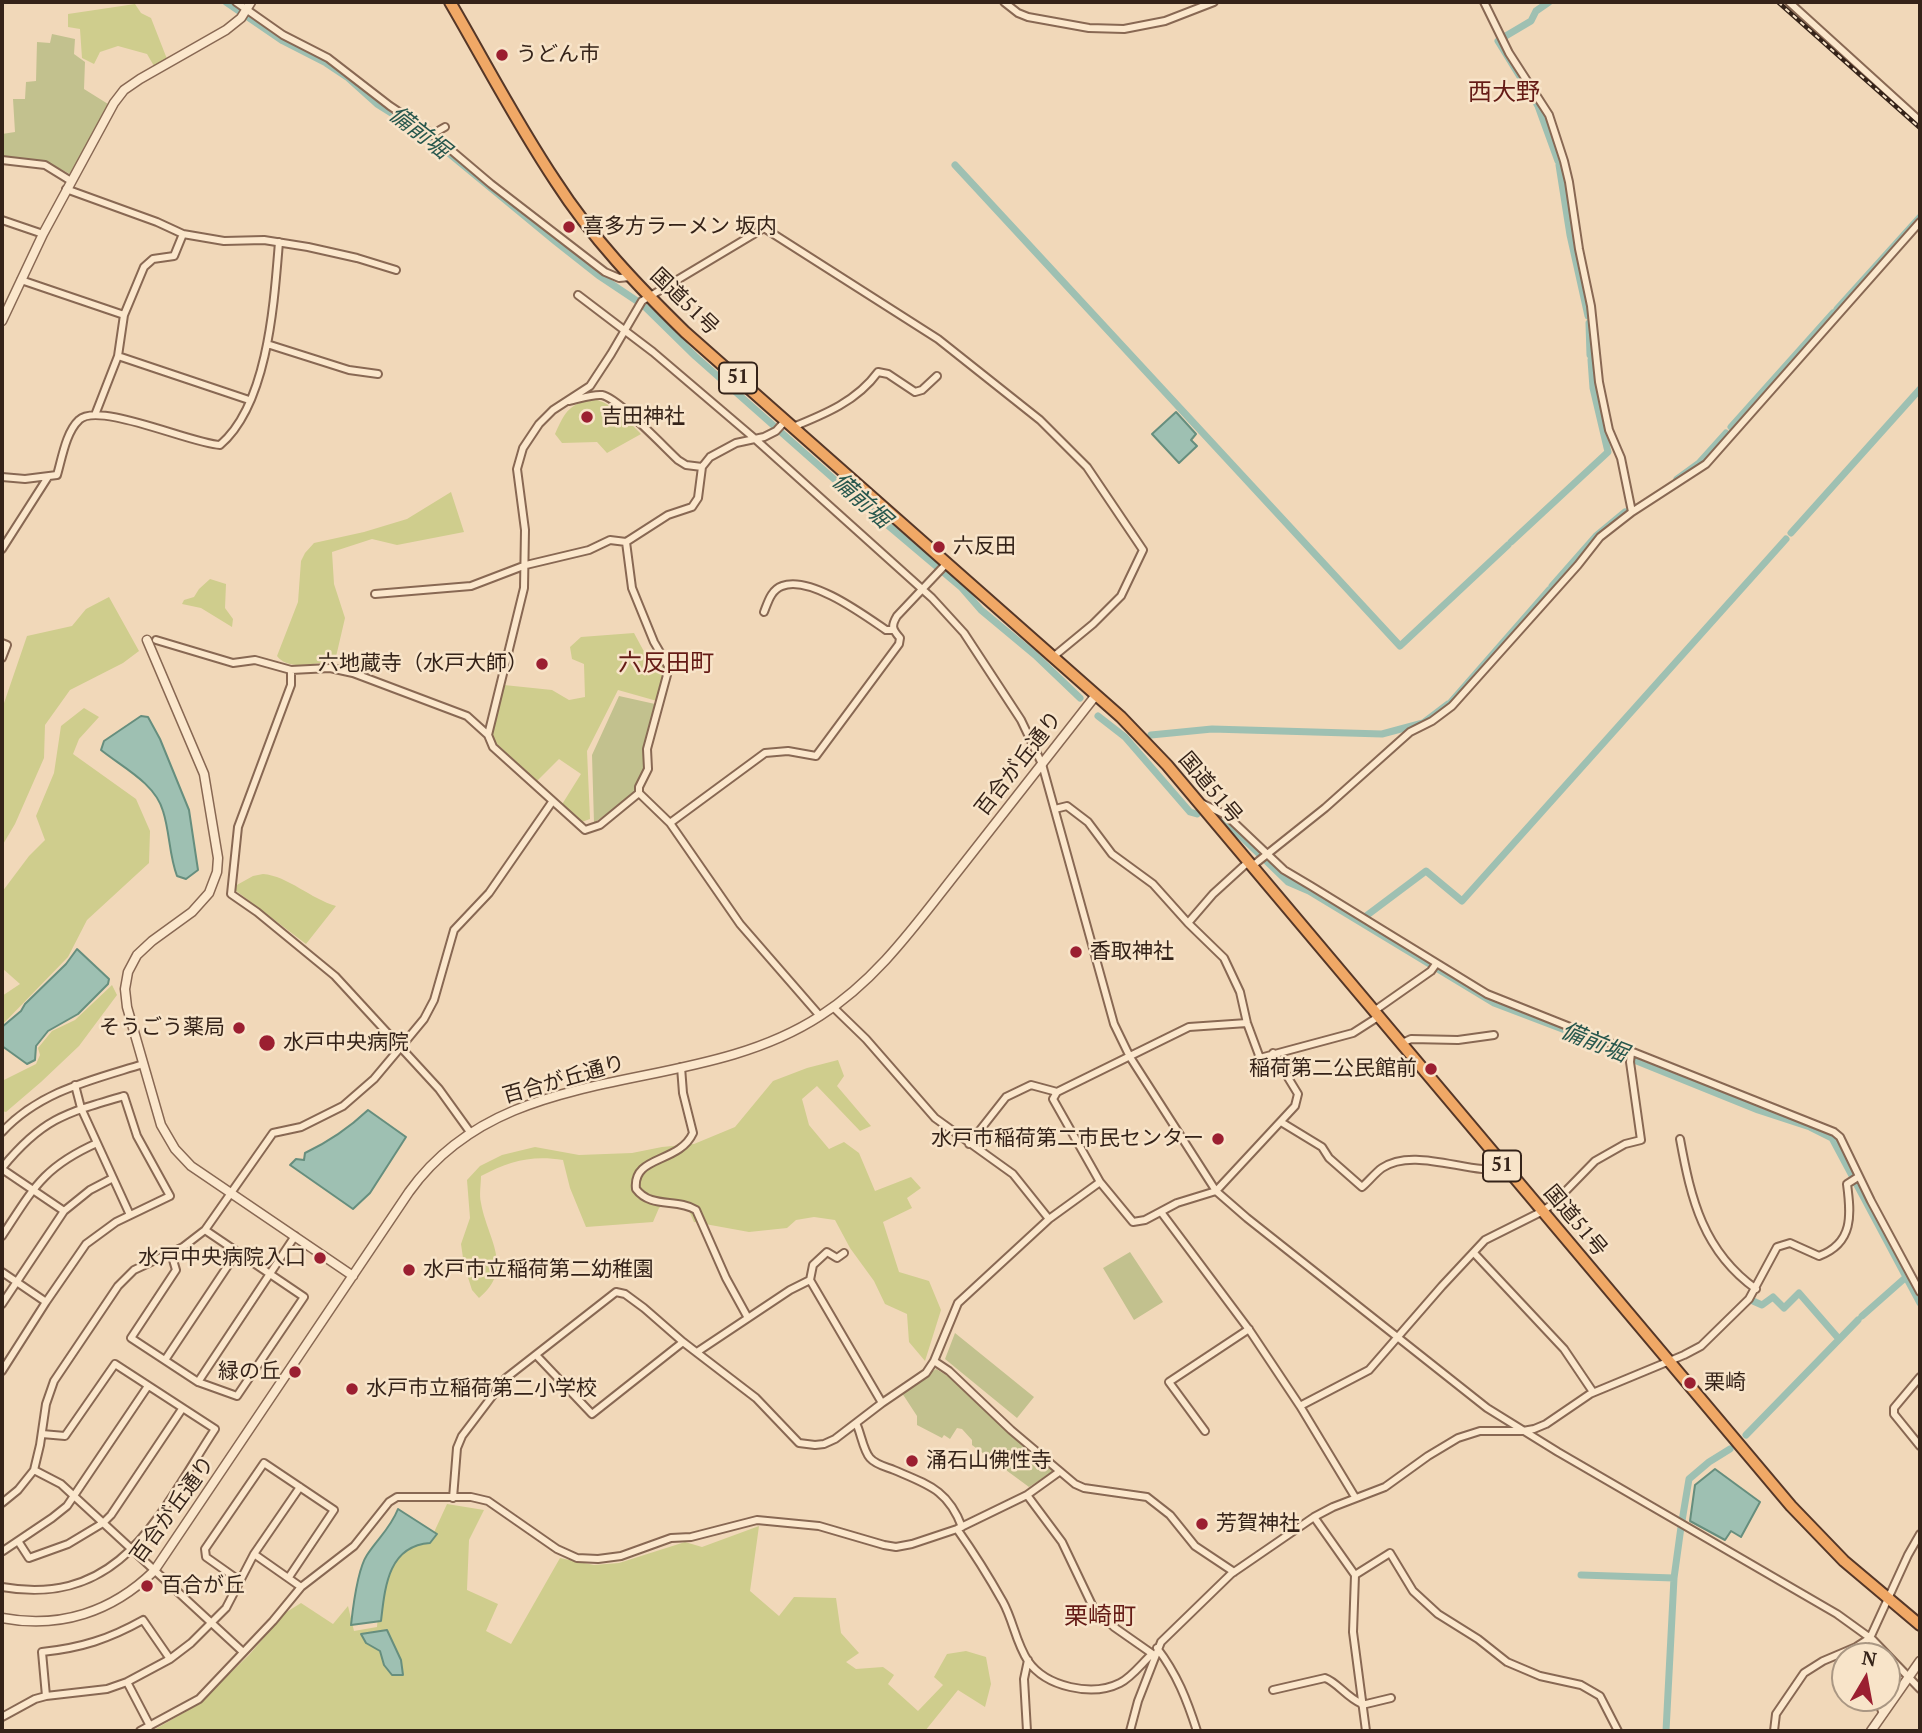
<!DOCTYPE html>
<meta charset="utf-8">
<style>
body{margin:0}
#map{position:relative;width:1922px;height:1733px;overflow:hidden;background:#f1d8b9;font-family:"PT Serif",serif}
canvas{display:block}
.frame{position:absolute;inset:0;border:4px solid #352319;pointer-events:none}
.north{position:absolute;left:1831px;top:1642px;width:70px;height:70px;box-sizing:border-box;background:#f8e4c9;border:2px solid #aa9783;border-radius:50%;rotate:10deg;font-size:19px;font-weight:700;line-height:28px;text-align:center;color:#352319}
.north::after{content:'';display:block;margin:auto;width:24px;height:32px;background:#9b1f31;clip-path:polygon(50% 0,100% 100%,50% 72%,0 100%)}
</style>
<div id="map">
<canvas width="1922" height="1733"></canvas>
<div class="frame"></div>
<div class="north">N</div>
</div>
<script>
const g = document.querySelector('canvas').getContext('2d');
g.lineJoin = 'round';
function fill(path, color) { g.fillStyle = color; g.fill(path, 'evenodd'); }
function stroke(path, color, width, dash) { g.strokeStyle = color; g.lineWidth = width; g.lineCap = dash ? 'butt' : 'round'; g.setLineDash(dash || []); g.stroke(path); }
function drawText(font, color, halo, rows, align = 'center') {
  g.font = font + ' "PT Serif","Noto Sans JP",serif'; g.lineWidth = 5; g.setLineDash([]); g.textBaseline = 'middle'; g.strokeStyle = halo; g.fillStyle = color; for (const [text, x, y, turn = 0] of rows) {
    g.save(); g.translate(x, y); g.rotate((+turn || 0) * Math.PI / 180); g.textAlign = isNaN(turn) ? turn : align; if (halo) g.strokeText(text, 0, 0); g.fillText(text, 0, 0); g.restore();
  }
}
fill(new Path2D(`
 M135 4 141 13 151 18 167 59 154 66 147 54 118 46 100 52 94 64 82 58 80 29 68 27V14Z
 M597 400C616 406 627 420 641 434L607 453 597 442 562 443 555 434C565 412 570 401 597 400Z
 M451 492 464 532 397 545 372 539 332 552 334 584 345 618 335 661C317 662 289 672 277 656L298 602 301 561 305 553 314 543 364 532 407 519Z
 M210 579 226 584 225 608 233 619 232 627 201 608 182 604 184 600 194 597 199 589Z
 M109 597 139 651 123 663 70 690 45 725 44 758 15 824 2 846V709L27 636 72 626 86 609Z
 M634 633 648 659 665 665 657 701 618 690 587 751 590 819 579 823 561 806 581 774 559 759 537 781 497 744 488 729 504 685 552 690 569 700 585 697 584 664 572 659 570 647 581 637Z
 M84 708 99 717 79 739 73 754 136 799 150 831 149 863 87 920 68 957 2 1025V996L20 984 2 968V892L29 856 45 840 36 816 54 773 61 726Z
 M263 874C288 876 311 899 336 906L306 944 235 890V886L253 876Z
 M112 985 117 995 79 1046 41 1082 6 1112 2 1111V1081L36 1064 40 1055 38 1048 52 1031 75 1020Z
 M838 1060 844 1076 837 1086 871 1126 860 1131 817 1086 802 1099 809 1125 829 1149 844 1142 859 1153 875 1191 911 1177 921 1188 907 1198 912 1208 883 1222 899 1272 929 1281 941 1310 925 1361 909 1342 907 1314 885 1304 874 1281 850 1248 835 1220 814 1217 796 1220 787 1228 749 1232 694 1222 685 1202 670 1199 659 1208 653 1222 586 1227 570 1188 563 1160C531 1155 510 1161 481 1176 481 1184 479 1195 481 1203 487 1238 515 1269 479 1298L472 1290 464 1265 461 1244 470 1218 467 1180 480 1166 502 1155 535 1147 579 1155 632 1153 662 1147 694 1144 735 1127 773 1081 807 1068Z
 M447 1504 484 1510 469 1540 467 1590 498 1604 486 1631 511 1644 560 1558 594 1565 619 1563 685 1542 702 1547 759 1526 750 1591 779 1616 794 1597 836 1598 841 1633 859 1653 846 1662 856 1669 883 1667 894 1675 888 1684 918 1711 943 1685 934 1677 947 1654 966 1651 986 1657 991 1684 985 1707 958 1690 925 1731H152L197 1705 249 1655 285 1613 301 1603 333 1624 348 1606 354 1631 377 1627C384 1577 376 1559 430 1541Z`), '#cfcd8d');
fill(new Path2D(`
 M52 34 75 39 74 54 85 62 84 89 108 104 70 174 45 161 2 157V134L15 132 13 99H25L26 82 36 81 37 42 50 43Z
 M619 696 655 704 644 750 645 767 636 792 594 823 592 755Z
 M1130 1252 1163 1302 1134 1320 1103 1268Z
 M955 1333 1034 1397 1017 1418 945 1359Z
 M936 1369 951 1378 1054 1471 1029 1487 972 1445V1440L962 1429 957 1428 950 1439 944 1435 942 1438 917 1425V1416L902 1393Z`), '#c2c18e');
const water = new Path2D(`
 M1176 412 1196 434 1191 440 1197 446 1179 463 1152 434Z
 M141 716 148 717 160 739 189 810 198 870 186 879 177 876C169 855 170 833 163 811 155 783 122 767 101 750L104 741Z
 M77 949 109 979 108 984 78 1014 48 1031 36 1046 35 1060 27 1064 2 1046V1027L21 1011 25 1004 66 964Z
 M368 1110 406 1137 370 1193 353 1209 290 1165 296 1159 304 1160 305 1153C328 1142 349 1128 368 1110Z
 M1715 1469 1760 1502 1741 1537 1731 1531 1725 1540 1690 1521 1695 1485Z
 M398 1509 437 1534 430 1543C388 1546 385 1587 381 1621L351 1625C353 1607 357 1570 367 1555 378 1538 390 1529 398 1509Z
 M387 1630 401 1660 403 1675H392L384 1665 380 1651 366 1643 361 1634Z`);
fill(water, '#9ec0b2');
stroke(water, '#668e7e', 2);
stroke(new Path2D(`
 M226 2 283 41 326 63 347 77 377 104 428 136 555 241 598 275 637 301
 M1504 37 1531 21 1536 11 1549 2
 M1498 41 1538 106 1558 161
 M955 165 1400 646 1508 545
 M1559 165 1570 235 1588 316
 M642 304 695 356 852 495 961 587 981 610 1035 655 1080 698
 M1837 309 1920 217
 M1589 323 1590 355
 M1731 427 1833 313
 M1677 479 1699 463 1726 433
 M1791 533 1920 389
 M1511 542 1608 452 1593 388 1591 360
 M1552 586 1596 536 1625 512
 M1451 702 1549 590
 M1098 716 1125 737 1190 812 1197 814
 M1151 735 1212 729 1382 734 1423 723 1448 704
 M1218 817 1222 818 1288 882 1309 891 1494 1003 1565 1030 1602 1047 1758 1110 1810 1127 1832 1138 1920 1303
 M1366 916 1426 871 1462 901 1786 539
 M1753 1301 1762 1305 1773 1297 1784 1308 1799 1293 1839 1339
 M1862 1316 1905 1278
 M1746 1435 1858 1320
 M1682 1521 1689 1479 1709 1462 1730 1449
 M1581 1575 1674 1578
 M1666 1731 1674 1578 1681 1527`), '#9ec0b2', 7);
const minor = new Path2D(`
 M236 2 283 35 328 58 390 106 432 134 491 184 605 272 619 278 630 277
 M1004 2 1018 13 1028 17 1089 28 1124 29 1165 21 1214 2
 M1484 2 1509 53 1549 115 1564 161 1569 182 1579 249 1591 306 1599 382 1609 430 1621 458 1632 512
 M1789 2 1920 121
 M431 135 445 127
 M2 160 45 165 71 181
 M66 189 157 222 183 234 224 241 264 240 308 247 357 258 396 270
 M2 220 43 234
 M21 280 124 315
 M578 295 653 352 754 438 932 598 964 633 1021 720 1042 764 1114 1024 1130 1057 1216 1191 1247 1218 1487 1408 1558 1452 1837 1614 1873 1640 1920 1689
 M267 344 349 370 378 374
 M118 356 249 400
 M569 401C579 399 592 394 602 395 618 398 663 446 678 460L686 465 702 467
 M95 415 118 356 124 315 144 267 153 259 174 256 183 234
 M793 427C825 414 857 401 878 372L888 374 915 392 922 390 937 376
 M2 477 25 479 57 475C62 458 66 432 79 420 98 401 192 444 220 445 268 404 274 303 279 242
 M2 549 48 477
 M375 594 471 586 526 565 589 550 610 540 626 542 668 515 692 507 698 498 702 467 710 457 736 443 764 437 776 431 786 420
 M764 612C768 602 771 590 782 586 810 575 864 615 886 630H893
 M156 640 233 663 255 660 291 670 330 668 353 673 467 716 488 735 493 747 585 830 600 825 639 793V787L648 769 647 749 667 675 668 666 654 642 632 588 626 542
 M2 643 7 645 2 658
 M291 670V685L238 827 231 894 257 912 335 976 439 1089 470 1132
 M488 735 524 588 525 530 517 469 523 448 539 424 553 410 590 386 611 354 642 301 764 228 938 339 1040 420 1087 467 1143 550 1121 596 1093 624 1053 657
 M639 793 670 823 740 924 820 1016
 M1201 803 1226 815 1284 870 1311 886 1487 994 1834 1132 1840 1137 1871 1201 1920 1292
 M1055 809 1067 806 1088 822 1112 854 1153 884 1188 923 1224 958 1240 992 1247 1023 1260 1058 1353 1033 1378 1017
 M670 823 765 753 788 751 816 756 899 644 900 638C892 629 891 626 897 616L947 563
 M1251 867 1325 808 1410 732 1432 721 1452 706 1578 565 1600 537 1632 512 1706 464 1920 222
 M1188 923 1213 894 1247 863
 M833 1007 866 1039 935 1118 1013 1174 1049 1219
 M1374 1011 1431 971 1436 964
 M1247 1023 1189 1027 1057 1092 1053 1099 1100 1182 1133 1222 1145 1220 1177 1203 1216 1191 1295 1106 1298 1094 1273 1053
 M1400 1044 1411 1039 1458 1040 1494 1035
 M681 1067 683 1093 693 1133C679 1164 632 1155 636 1189 651 1209 677 1198 696 1210L726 1278 748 1318
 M75 1085 81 1108 130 1215
 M1281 1122 1322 1147 1329 1158 1362 1187C1369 1181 1375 1173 1382 1168 1414 1146 1470 1175 1505 1169
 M2 1132C40 1091 92 1080 143 1064
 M1680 1139C1691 1199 1703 1251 1756 1289
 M969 1144 1006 1097 1031 1085 1057 1092
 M2 1168C42 1119 65 1113 124 1096L137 1136 170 1196 116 1222 86 1244 46 1302 2 1371
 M2 1169 64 1211
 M1161 1212 1250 1331 1300 1406 1355 1497
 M2 1236C33 1189 43 1167 97 1143
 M171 1253 176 1270 131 1338 198 1382 237 1396 304 1297 205 1230
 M1474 1253 1564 1349 1593 1392
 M2 1272 46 1302
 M810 1280 813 1265 827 1252 837 1258 844 1253
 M2 1304 64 1211 90 1190 113 1178
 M697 1352 790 1290 810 1280 882 1403
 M536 1355 592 1414 683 1342
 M165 1360 237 1252
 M934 1361 949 1371 1011 1430 1075 1484 1084 1488 1147 1497 1170 1515 1195 1546 1234 1572
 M1920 1377 1894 1408V1414L1920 1446
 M198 1382 295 1236
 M1300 1406 1369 1370 1442 1286 1485 1240 1541 1212 1554 1203 1595 1161 1625 1144 1641 1140 1630 1062 1631 1053
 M856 1423C861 1433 863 1450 870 1458 876 1465 887 1467 894 1470 929 1485 948 1490 962 1527
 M1205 1431 1169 1382 1249 1329
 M34 1470 61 1484 243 1652
 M1027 1495 1062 1542 1093 1607 1114 1627 1154 1655
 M453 1498 457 1448 462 1436 506 1378 616 1292 625 1294 644 1308 683 1342 756 1398 799 1443 815 1445 824 1444 835 1439 882 1403 926 1373 934 1361 958 1303 1049 1219 1100 1182
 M2 1503 18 1490 34 1470 40 1445 46 1404 54 1381 118 1286 134 1270 183 1247 205 1230 273 1133 301 1127 343 1106 374 1079 400 1048 424 1019 434 1000 454 930 489 893 552 802
 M1314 1517 1355 1575 1353 1632 1366 1731
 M957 1529C974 1553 989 1577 1003 1602 1013 1620 1016 1643 1028 1661 1046 1687 1092 1697 1120 1683 1132 1677 1142 1663 1152 1654
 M18 1541 29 1558 68 1544 103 1523 111 1515 182 1409
 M3 1551 52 1518 67 1506 148 1386
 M254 1554 301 1587
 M1355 1575 1390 1553 1413 1591 1438 1614 1478 1639 1507 1662 1540 1676 1581 1685 1600 1696 1618 1731
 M240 1581 206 1557 205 1549 264 1463 334 1510 289 1577
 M2 1587C122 1608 159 1514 215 1429L115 1364 65 1436 42 1434
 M1157 1648C1177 1674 1187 1700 1197 1731
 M1870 1656 1873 1640
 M127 1682 150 1726
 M1273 1690 1325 1678C1337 1682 1346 1697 1362 1704
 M46 1696 42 1652C81 1648 109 1639 143 1620L170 1659
 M1877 1698 1883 1714
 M1362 1705 1391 1698
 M2 1717 35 1699 46 1696 107 1689 127 1682 170 1659 191 1643 226 1608 254 1554 300 1487
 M140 1731 199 1699 273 1621 301 1587 354 1546 389 1502 397 1497H471L488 1501 557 1549 577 1558 598 1559 621 1556 671 1538 691 1537 757 1520 819 1526 884 1545 896 1547 912 1544 957 1529 1027 1495 1059 1472
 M1027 1731 1024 1679 1028 1660
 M1130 1731 1138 1701 1161 1642 1231 1574 1314 1517 1333 1507 1385 1487 1428 1456 1458 1438 1480 1431H1523L1534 1429 1546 1424 1590 1394 1684 1355 1701 1346 1749 1299 1777 1247 1790 1243 1819 1256C1854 1243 1851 1214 1847 1184L1858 1177
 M1774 1731 1776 1714 1804 1673 1823 1661 1856 1647 1870 1638 1908 1555 1920 1534`);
const tertiary = new Path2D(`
 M2 321 43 234 114 103 124 90 140 79 226 30 241 18 251 2
 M147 640 204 774 218 858 217 872 209 893 192 912 152 941 137 955 128 972 125 989 127 1007 161 1125 175 1149 191 1166 353 1276
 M2 1618C60 1629 112 1612 154 1571L409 1192C507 1055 691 1100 820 1016 878 979 916 924 958 871 1004 812 1050 754 1096 695
 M1871 1731 1920 1661`);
const trunk = new Path2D(`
 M450 2C485 62 517 124 556 182 592 238 638 286 685 332L1121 717 1167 765 1791 1506 1844 1561 1920 1625`);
stroke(minor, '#886853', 10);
stroke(tertiary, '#886853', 11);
stroke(trunk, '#553728', 14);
stroke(minor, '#fbe7cc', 6);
stroke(tertiary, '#fbe7cc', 8);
stroke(trunk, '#f0a866', 10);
const rail = new Path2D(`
 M1778 2 1920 128`);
stroke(rail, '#352319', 4.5);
stroke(rail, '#f8e4c9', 2, [5]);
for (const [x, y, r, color] of [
 [502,55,7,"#9b1f31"],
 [569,227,7,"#9b1f31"],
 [587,417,7,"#9b1f31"],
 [939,547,7,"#9b1f31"],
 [542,664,7,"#9b1f31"],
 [1076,952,7,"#9b1f31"],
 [239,1028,7,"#9b1f31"],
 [267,1043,9,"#9b1f31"],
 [1431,1069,7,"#9b1f31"],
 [1218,1139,7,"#9b1f31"],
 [320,1258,7,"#9b1f31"],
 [409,1270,7,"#9b1f31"],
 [295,1372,7,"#9b1f31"],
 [1690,1383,7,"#9b1f31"],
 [352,1389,7,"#9b1f31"],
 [912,1461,7,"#9b1f31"],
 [1202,1524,7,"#9b1f31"],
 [147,1586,7,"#9b1f31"]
]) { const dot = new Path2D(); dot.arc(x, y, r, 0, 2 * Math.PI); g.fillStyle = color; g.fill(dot); stroke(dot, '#f8e4c9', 2.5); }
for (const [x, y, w] of [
 [738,378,38],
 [1502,1166,38]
]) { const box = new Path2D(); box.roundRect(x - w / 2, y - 15.5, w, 31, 5); g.fillStyle = '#f8e4c9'; g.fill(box); stroke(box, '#352319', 2); }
drawText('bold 19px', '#352319', null, [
 ["51",738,378],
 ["51",1502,1166]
]);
drawText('21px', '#352319', '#f8e4c9', [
 ["うどん市",516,55],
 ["喜多方ラーメン 坂内",583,227],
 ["吉田神社",601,417],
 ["六反田",953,547],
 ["六地蔵寺（水戸大師）",528,664,"right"],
 ["香取神社",1090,952],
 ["そうごう薬局",225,1028,"right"],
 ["水戸中央病院",283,1043],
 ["稲荷第二公民館前",1417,1069,"right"],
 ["水戸市稲荷第二市民センター",1204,1139,"right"],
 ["水戸中央病院入口",306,1258,"right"],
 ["水戸市立稲荷第二幼稚園",423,1270],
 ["緑の丘",281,1372,"right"],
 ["栗崎",1704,1383],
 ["水戸市立稲荷第二小学校",366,1389],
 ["涌石山佛性寺",926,1461],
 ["芳賀神社",1216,1524],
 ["百合が丘",161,1586]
], 'left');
drawText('21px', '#352319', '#f8e4c9', [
 ["国道51号",684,302,44],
 ["百合が丘通り",1019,764,-52],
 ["国道51号",1210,788,50],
 ["百合が丘通り",564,1080,-16],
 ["国道51号",1575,1221,50],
 ["百合が丘通り",173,1510,-54]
]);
drawText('italic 23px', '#27574d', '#f8e4c9', [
 ["備前堀",419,133,38],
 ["備前堀",861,501,42],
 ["備前堀",1594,1043,22]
]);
drawText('24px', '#651b16', '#f8e4c9', [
 ["西大野",1504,93],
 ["六反田町",666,664],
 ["栗崎町",1100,1617]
]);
</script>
